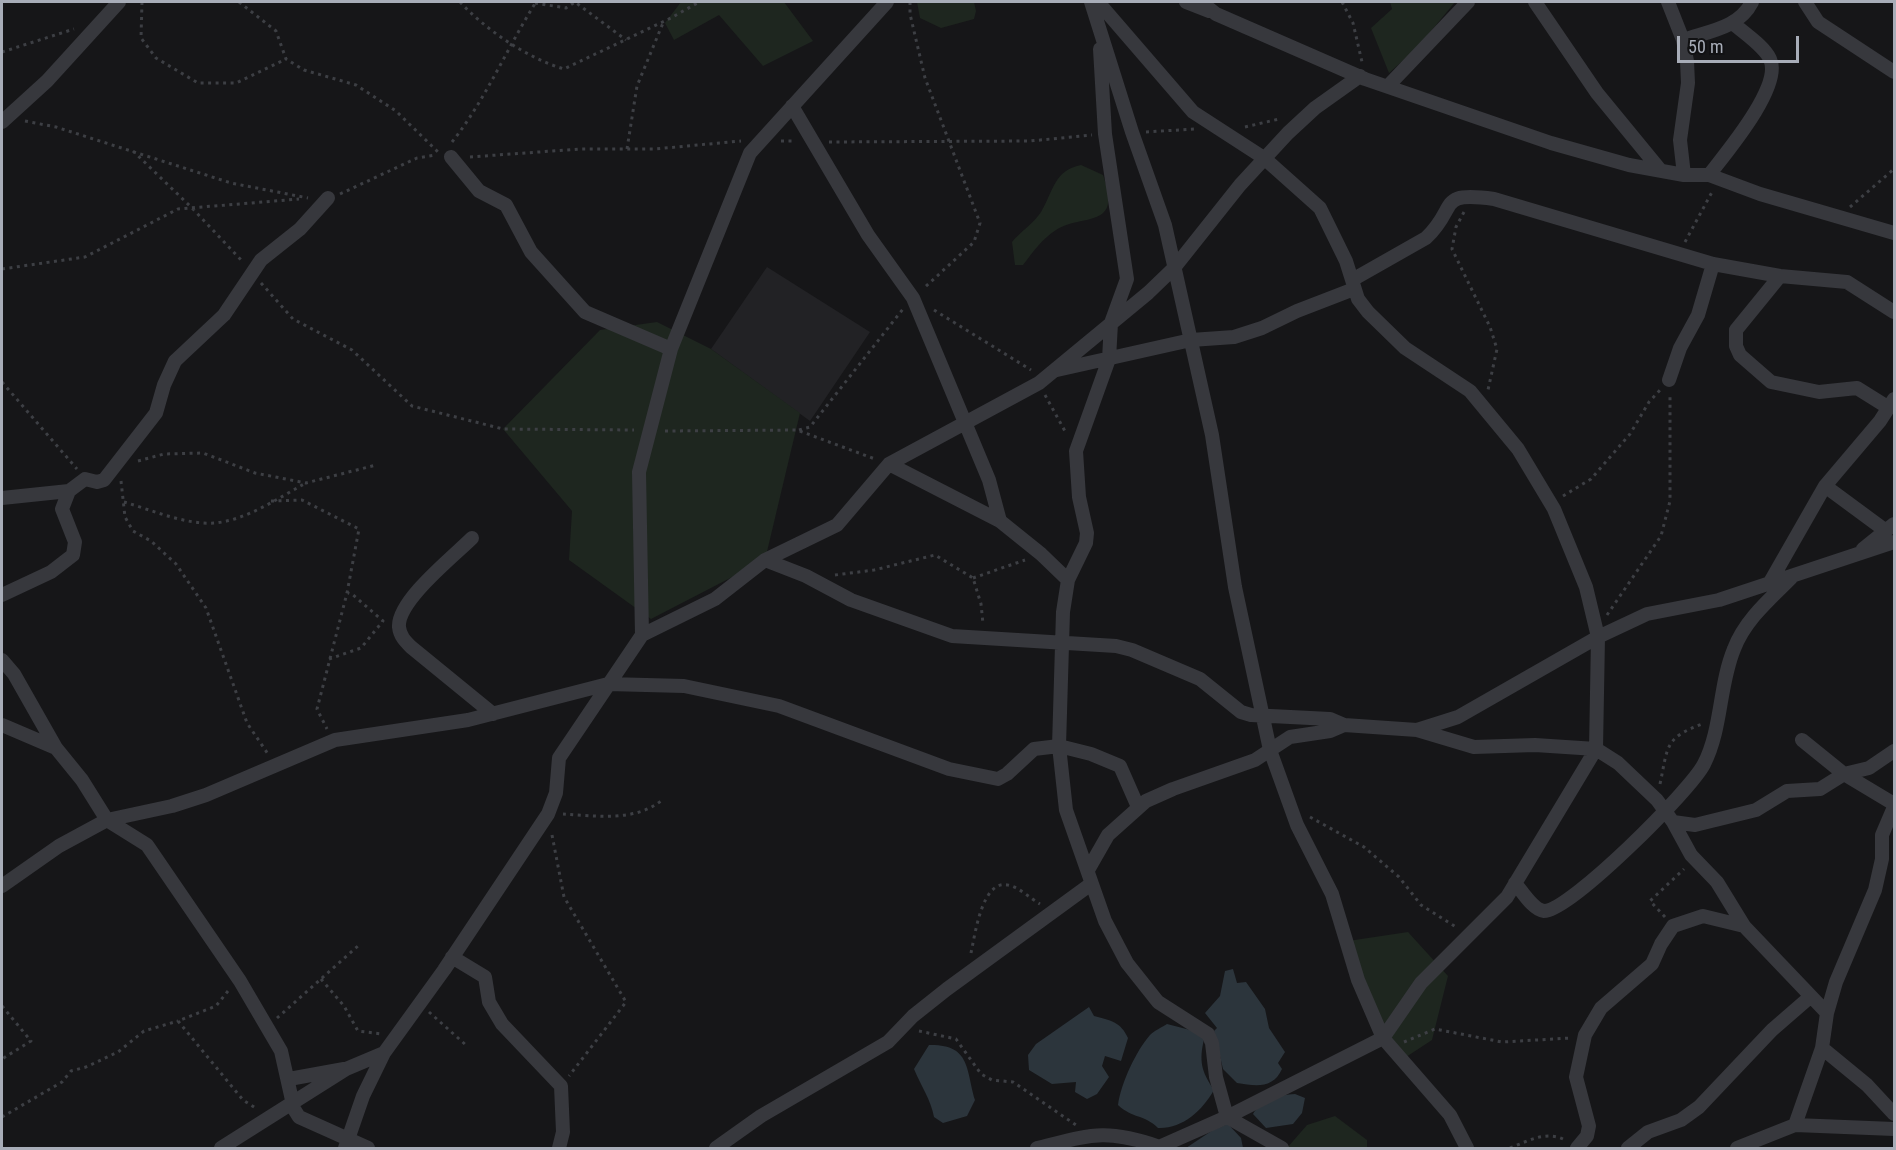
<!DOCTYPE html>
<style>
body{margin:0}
#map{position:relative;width:1896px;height:1150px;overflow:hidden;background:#161618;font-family:"Roboto Condensed",sans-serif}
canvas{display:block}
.frame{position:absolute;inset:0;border:3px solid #a8adb8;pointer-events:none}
.scale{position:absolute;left:1677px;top:36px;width:122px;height:27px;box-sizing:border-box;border:3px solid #a8adb8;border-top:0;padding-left:8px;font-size:18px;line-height:21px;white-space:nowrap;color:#a8adb8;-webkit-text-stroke:4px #111113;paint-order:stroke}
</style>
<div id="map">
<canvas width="1896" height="1150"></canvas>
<div class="frame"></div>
<div class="scale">50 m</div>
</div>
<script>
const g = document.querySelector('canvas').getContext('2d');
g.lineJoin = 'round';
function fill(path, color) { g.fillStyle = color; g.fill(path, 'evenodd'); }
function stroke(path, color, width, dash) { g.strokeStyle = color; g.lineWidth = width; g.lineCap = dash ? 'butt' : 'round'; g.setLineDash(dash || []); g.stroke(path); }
fill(new Path2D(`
 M767 267 870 332 810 421 711 349Z`), '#222225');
fill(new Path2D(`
 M681 2H784L813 41 763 66 719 15 674 40 665 23Z
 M917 2H974L976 11 974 19 941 28 920 18Z
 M1390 2H1455L1418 47 1389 73 1371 28 1392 9Z
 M1081 165 1103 175C1123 230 1083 213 1056 230 1042 239 1033 252 1023 265H1015L1012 242C1020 232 1034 223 1041 212 1053 192 1054 170 1081 165Z
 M657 322 711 349 800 413 765 560 651 619 569 560 572 511 503 429 600 330Z
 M1408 932 1448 976 1432 1040 1403 1059 1385 1033 1348 941Z
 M1335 1116 1367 1140V1148H1287L1307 1125Z`), '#1e261f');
fill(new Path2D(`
 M1233 969 1237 983 1246 982 1265 1009 1269 1028 1285 1052 1278 1063 1282 1069C1273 1089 1256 1086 1237 1083L1223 1069 1214 1031 1217 1028 1205 1013 1220 996 1225 971Z
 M1089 1007 1094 1016C1110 1020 1121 1022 1128 1038L1121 1061 1105 1056 1102 1066 1109 1077 1097 1094 1087 1099 1075 1092 1076 1082 1052 1084 1029 1070 1028 1055 1036 1044Z
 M1167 1024 1194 1031 1204 1039C1199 1061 1201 1071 1214 1090 1202 1111 1182 1129 1158 1128 1144 1114 1133 1119 1118 1105 1121 1083 1136 1051 1150 1035 1154 1031 1162 1027 1167 1024Z
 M929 1045C971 1044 966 1070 975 1100L967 1116 943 1123 934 1117C931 1100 921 1086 914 1069Z
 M1295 1094 1305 1098 1302 1113 1293 1124 1266 1128 1253 1114C1261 1100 1279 1095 1295 1094Z
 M1228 1124 1241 1138 1243 1148H1186L1213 1130Z`), '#2c353c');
stroke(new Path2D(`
 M142 2 141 38 156 58 198 83H236L286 59
 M239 2 276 31 286 59 304 70 356 85 396 111 438 152
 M460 2C486 30 527 58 564 69L671 18 699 2
 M910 2V14L925 78 980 223 974 242 923 289
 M1342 2 1353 23 1362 62
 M535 3 566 8 575 2 626 40
 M2 52 74 29
 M25 121 56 127 231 183 308 198
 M1245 127 1279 119
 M1146 132 1194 129
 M781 141H795
 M452 142C486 99 507 48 536 2
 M829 142 1030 141 1092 135
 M627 149 637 86 663 23
 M133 151 192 208 243 262
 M470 157 580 149H655L741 141
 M340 194 417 158 436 155
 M1850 207 1894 169
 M1464 212 1456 227 1452 249 1490 327 1497 349 1488 390
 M1685 242 1712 192
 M2 269 85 257 178 209 299 199
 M261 283 293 319 352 350 412 406 503 429 634 430
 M934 310 1031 370
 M2 382 77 469
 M1045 395 1066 433
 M799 430 810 427 903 309
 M665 431 797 430 875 459
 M138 461 164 454 203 453 255 473 306 483 376 465
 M121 481 125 517 133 531 151 541 176 564 206 608 247 723 268 754
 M1563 496 1591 479 1630 434 1649 402 1660 390
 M271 501 302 500 359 529 347 593 317 709 327 729
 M124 502C152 510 185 525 215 523 246 520 277 499 304 484
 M835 575 874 570 935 555 973 578 981 604 983 624
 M973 578 1025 560
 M1607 615 1661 536 1670 501V394
 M329 659 361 648 383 621 352 594 348 593
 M1660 784C1668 747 1664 738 1702 724
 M563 814C595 816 636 822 662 800
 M1310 817 1364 847 1399 877 1421 905 1456 927
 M552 835 564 897 626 1002 569 1076
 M1665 917 1650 901 1684 869
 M971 953C975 935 982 879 1008 885 1019 887 1031 899 1040 904
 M321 979 344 1006 358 1031 382 1034
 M228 991 216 1006 178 1021 243 1100 257 1109
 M2 1006 31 1041 2 1059
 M429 1012 467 1046
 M277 1018 358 946
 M919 1031 956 1039 981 1074 992 1080 1013 1082 1076 1125
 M1404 1042 1435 1029 1502 1042 1571 1038
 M2 1117 62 1082 71 1071 86 1067 118 1052 144 1031 178 1021
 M1510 1148C1528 1141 1546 1130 1565 1140`), '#3d3f44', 3, [3, 4.5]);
stroke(new Path2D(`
 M1098 2 1193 112 1264 158 1320 208 1346 261 1358 299 1368 312 1405 348 1470 391 1518 449 1554 509 1586 587 1598 637 1596 749 1507 897 1421 983 1383 1038 1450 1115 1467 1148
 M1186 2 1209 11
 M1201 2 1216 14 1365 79 1551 143 1629 165 1684 175H1709L1760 194 1894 233
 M1535 2 1597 93 1661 171
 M1668 2 1683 40 1687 61 1688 83 1680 140 1684 175
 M1805 2 1818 22 1894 72
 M1683 40C1709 31 1739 28 1752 2
 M1100 49 1105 134 1127 279 1111 323 1109 359 1076 451 1079 497 1087 533 1086 543 1068 580 1063 612 1059 746 1091 754 1120 766 1138 807
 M1388 86 1468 2
 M792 106 868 235 913 298 989 480 1000 521
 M2 122 47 81 119 2
 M451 157 479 191 506 205 531 252 585 312 671 349
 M1709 175C1726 153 1783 86 1770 59 1764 46 1745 34 1734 24
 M1780 276 1736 330V346L1740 355 1771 382 1819 392 1857 388 1889 408
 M1352 280 1426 238C1459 207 1435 191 1494 199L1713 264 1780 276 1847 282 1894 312
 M1057 370 1191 340 1234 337 1262 328 1297 311 1354 289
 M1669 380 1680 348 1698 315 1713 264
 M889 464 1000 521 1041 554 1068 580
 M1825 486 1886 531
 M2 498 69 491
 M472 538C454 556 397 601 399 627 400 636 405 641 411 647L493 714
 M1863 549 1894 524
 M765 560 806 576 851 600 952 636 1116 646 1132 650 1200 679 1241 712 1251 715 1330 719 1344 725
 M1769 584 1825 486 1880 421 1894 399
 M2 595 51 572 73 555 75 542 62 509 69 491 85 479 97 482 104 480 156 413 164 385 175 361 224 315 261 260 300 229 328 198
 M642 635 639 472 671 349 750 153 887 2
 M2 660 14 674 56 748
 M2 725 56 748 82 780 107 820 147 845 240 981 281 1051 294 1109 299 1117 368 1148
 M1417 730 1474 747 1535 745 1596 749 1618 763 1657 800 1673 822 1691 855 1717 882 1744 926 1827 1013
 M1802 740 1844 774 1894 804
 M1673 822 1695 825 1756 810 1787 791 1820 789 1844 774 1869 768 1894 751
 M1088 870 1108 835 1146 801 1173 789 1255 760 1290 737 1330 731 1344 725 1417 730 1458 717 1598 637 1647 614 1719 600 1894 542
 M1515 883C1522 891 1533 910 1544 911 1570 911 1691 790 1704 764 1722 729 1719 685 1734 649 1745 620 1770 599 1791 578
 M2 886 59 846 107 820 172 806 206 795 335 740 468 720 608 684 684 686 779 706 949 769 998 779 1007 774 1034 749 1059 746 1066 810 1105 921 1127 963 1158 1002 1208 1034 1212 1043 1216 1077 1227 1117 1383 1038 1358 980 1332 894 1297 825 1270 750 1235 587 1212 435 1165 225 1132 132 1091 2
 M452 957 485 977 489 1002 502 1024 561 1086 563 1132 559 1148
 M1822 1048 1867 1085 1894 1114
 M289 1079 344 1069
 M1795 1125 1894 1129
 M221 1148 346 1069 384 1053
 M345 1148 363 1096 384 1053 444 970 548 814 556 793 559 758 642 635 715 599 765 560 837 525 889 464 1039 383 1148 293 1174 268 1240 185 1288 133 1315 108 1360 76
 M716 1148 761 1116 888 1042 913 1016 947 989 1091 884
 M1037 1148C1090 1135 1105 1128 1160 1147
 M1157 1148 1227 1117 1282 1148
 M1577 1148 1587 1136 1589 1126 1576 1077 1585 1035 1601 1008 1652 964 1661 944 1673 926 1703 916 1744 926
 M1628 1148 1648 1132 1681 1120 1699 1107 1772 1030 1810 997
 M1737 1148 1795 1125 1822 1048 1827 1013 1836 982 1875 890 1882 859V835L1894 807`), '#37383d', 14);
</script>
